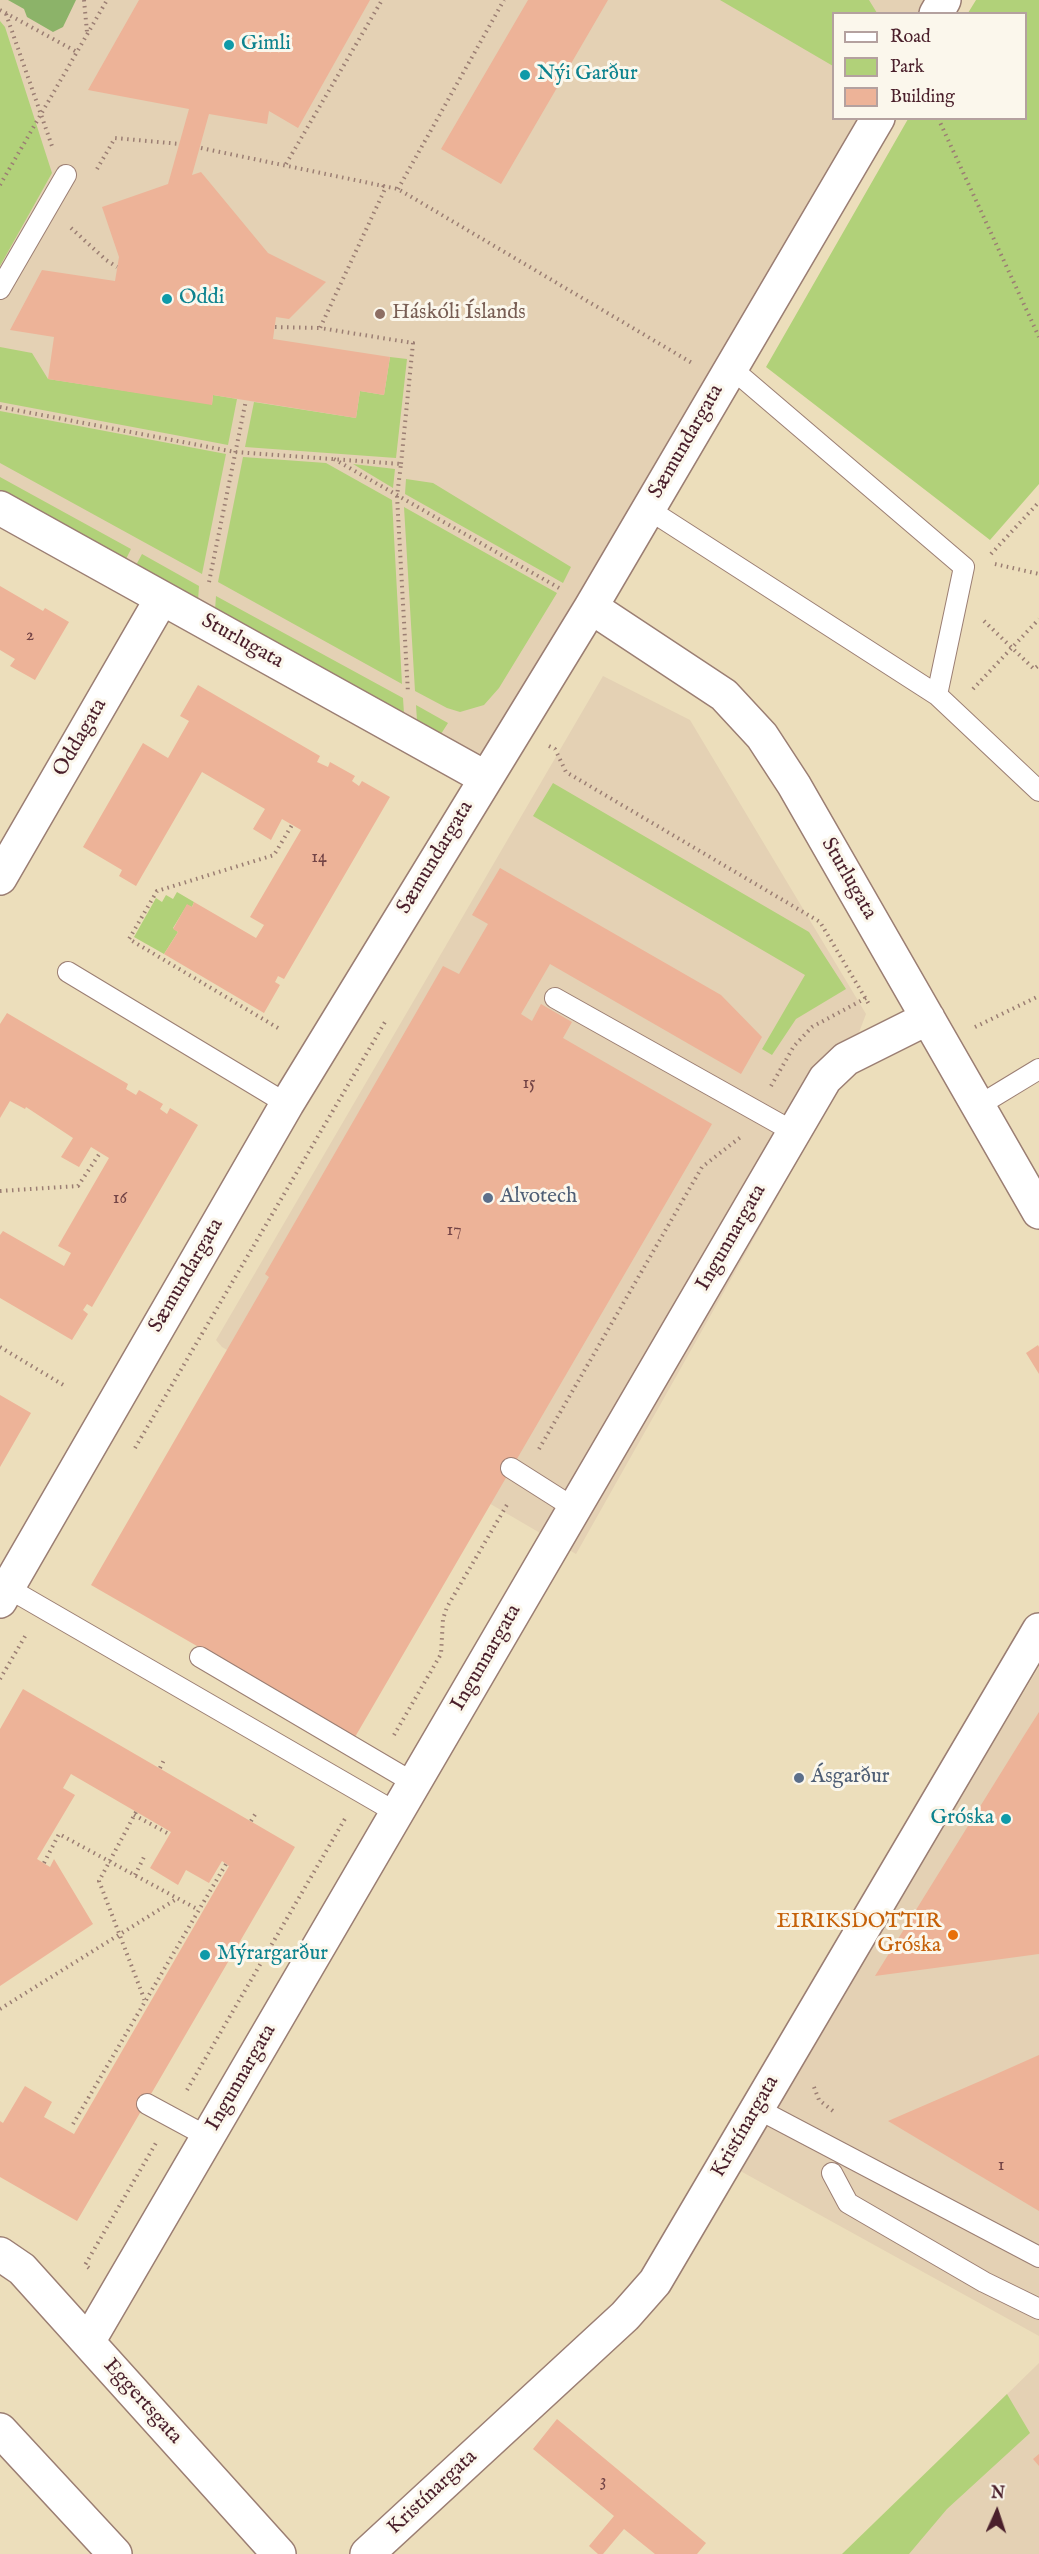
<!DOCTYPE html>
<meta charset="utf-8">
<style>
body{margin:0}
#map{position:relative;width:1039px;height:2554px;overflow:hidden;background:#ecdebb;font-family:"IM FELL English",serif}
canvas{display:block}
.legend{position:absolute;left:832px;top:12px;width:195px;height:108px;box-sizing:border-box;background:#fbf7ec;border:2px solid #b4a19f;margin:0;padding:8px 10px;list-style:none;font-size:18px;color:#4a1f2b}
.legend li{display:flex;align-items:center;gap:12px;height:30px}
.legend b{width:30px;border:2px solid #b4a19f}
.north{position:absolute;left:967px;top:2482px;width:60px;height:60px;-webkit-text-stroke:4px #fbf7ec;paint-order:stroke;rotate:3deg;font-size:16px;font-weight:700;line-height:24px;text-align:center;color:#4a1f2b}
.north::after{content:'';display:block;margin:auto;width:21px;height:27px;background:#4a1f2b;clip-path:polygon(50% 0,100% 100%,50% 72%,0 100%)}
</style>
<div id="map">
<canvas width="1039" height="2554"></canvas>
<ul class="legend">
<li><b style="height:8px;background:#fff"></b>Road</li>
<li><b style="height:16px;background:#b1d179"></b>Park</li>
<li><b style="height:16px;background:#edb398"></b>Building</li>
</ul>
<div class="north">N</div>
</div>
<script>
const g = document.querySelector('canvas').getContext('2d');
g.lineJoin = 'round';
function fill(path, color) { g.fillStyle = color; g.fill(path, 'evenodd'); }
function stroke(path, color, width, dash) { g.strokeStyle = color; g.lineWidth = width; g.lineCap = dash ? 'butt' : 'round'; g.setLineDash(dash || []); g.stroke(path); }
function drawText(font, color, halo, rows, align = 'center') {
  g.font = font + ' "IM FELL English",serif'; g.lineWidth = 6; g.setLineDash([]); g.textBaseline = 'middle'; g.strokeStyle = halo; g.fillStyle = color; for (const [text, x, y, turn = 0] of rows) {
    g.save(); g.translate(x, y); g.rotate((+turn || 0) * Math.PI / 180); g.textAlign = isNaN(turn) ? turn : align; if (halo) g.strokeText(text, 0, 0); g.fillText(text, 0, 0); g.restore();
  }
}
fill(new Path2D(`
 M0 0H942L935 13 834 14V118L873 119 484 777 0 509Z
 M603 676 690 720 866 1014 836 1093 576 1554 222 1347 216 1340Z
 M1039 1667V2336L735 2168Z
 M1039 2363V2554H843Z`), '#e4d1b4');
fill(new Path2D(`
 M720 0H869L877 13 834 14 833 66Z
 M976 0H1039V484L990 540 766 367 908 119 1026 118V14L968 13Z
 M0 21 5 27 52 173 0 266Z
 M0 347 32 353 48 379 212 404 213 395 237 399 228 445 0 402Z
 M390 357 407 359 396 458 245 447 254 402 356 418 360 391 384 395Z
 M0 411 226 454 202 574 0 463Z
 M243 457 326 463 392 500 402 684 218 582Z
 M353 464 395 469 393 488Z
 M0 477 131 549 125 561 0 492Z
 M406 479 433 483 571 567 563 583 405 494Z
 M404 507 557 593 499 688 484 705 460 712 447 708 415 691Z
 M142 554 199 586 198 601 135 567Z
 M216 596 403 698 404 714 215 610Z
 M416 705 448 723 441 734 417 721Z
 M553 783 809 932 846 989 796 1019 772 1055 762 1049 805 975 533 816Z
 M177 892 194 902 192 907 187 905 173 928 178 932 164 954 134 937 156 898 162 902 166 895 173 899Z
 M1007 2394 1030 2433 947 2509 909 2554H842Z`), '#b1d179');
fill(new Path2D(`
 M8 0H76L63 27 53 32 27 17 24 9Z`), '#8cb369');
fill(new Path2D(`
 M139 0H370L298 128 269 111 267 124 209 114 192 175 201 172 268 253 326 282 289 319 276 317 273 339 390 357 384 395 360 391 356 418 213 395 212 405 48 379 54 337 10 330 42 270 115 281 119 257 102 207 168 184 189 109 88 90Z
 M528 0H608L501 184 441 149Z
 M0 586 43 611 45 608 69 622 35 680 10 666 15 659 0 650Z
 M198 685 320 756 317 762 328 767 330 762 355 776 352 781 359 786 362 781 390 797 284 979 278 976 275 982 280 985 264 1013 164 954 178 932 173 929 187 904 192 907 194 902 256 938 264 925 250 917 301 830 282 819 271 840 253 829 265 809 202 772 136 886 119 876 122 870 83 847 143 743 168 758 189 721 180 716Z
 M500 868 721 995 762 1037 741 1074 550 964 521 1014 532 1021 541 1004 572 1022 563 1038 712 1124 355 1737 91 1585 269 1277 265 1274 443 966 459 974 488 924 472 915Z
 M7 1013 128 1084 126 1089 136 1095 139 1090 163 1104 160 1109 167 1114 170 1108 198 1125 92 1307 87 1304 83 1310 88 1314 72 1340 0 1298V1235L3 1231 64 1266 71 1253 58 1246 109 1158 91 1147 79 1167 61 1157 73 1138 26 1107 25 1109 10 1101 0 1118V1024Z
 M1038 1345 1039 1347V1374L1026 1353Z
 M0 1395 31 1413 0 1467Z
 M23 1689 295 1847 77 2221 0 2177V2121L3 2123 25 2086 52 2102 44 2117 74 2134 229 1866 222 1861 209 1883 186 1870 178 1885 150 1868 171 1832 71 1774 63 1788 75 1795 37 1859 50 1867 54 1859 93 1924 0 1986V1729Z
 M1039 1712V1954L875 1976 1025 1734Z
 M1039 2055V2211L888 2121 985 2079Z
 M557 2419 706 2543 697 2554H655L624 2529 603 2554H598L589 2546 614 2516 533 2449Z
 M1039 2454V2466L1033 2459Z`), '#edb398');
const service = new Path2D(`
 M0 289 66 175
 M648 509 937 695 964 567 730 367
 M937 695 1039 791
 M68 972 287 1104
 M555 998 794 1132
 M978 1106 1039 1069
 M511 1468 574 1508
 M8 1588 397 1813
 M200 1657 414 1783
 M147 2104 208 2137
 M756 2108 1039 2257
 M832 2173 848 2203 984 2282 1039 2309`);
const minor = new Path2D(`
 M936 14 944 0
 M0 508 484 777
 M591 607 724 695 762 736 794 785 1039 1212
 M0 878 162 598
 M0 1601 287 1104 591 607 878 118
 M0 2254 22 2269 279 2554
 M88 2342 825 1079 846 1059 928 1018
 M0 2430 115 2554
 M367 2554 625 2316 655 2282 1039 1630`);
stroke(service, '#9b7e73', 22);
stroke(minor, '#9b7e73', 36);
stroke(new Path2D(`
 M84 0 87 32
 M0 10 77 52
 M6 14 53 149
 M938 118 1039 337
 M201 148 398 189 692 363
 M286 164 382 0
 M97 169 115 138 180 144
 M0 185 107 0
 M383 185 385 189 320 328 413 343 401 464
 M398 189 504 0
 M71 228 106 260 117 267
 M275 327 320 328
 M0 407 235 452 401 464 397 496 408 693
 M334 459 559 588
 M991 554 1039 502
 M995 564 1039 574
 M209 582 246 400
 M984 621 1034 669 1039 665
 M973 689 1039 619
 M549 746 555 749 566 772 820 922 870 1006
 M975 1027 1039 996
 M278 1028 129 939 157 891 274 855 292 825
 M771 1086 794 1046 812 1027 866 998
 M0 1191 78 1186 100 1153
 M0 1347 65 1386
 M135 1448 385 1022
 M539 1449 702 1167 742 1136
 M0 1679 27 1633
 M394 1735 441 1654 443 1619 447 1607 508 1503
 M160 1768 164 1760
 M136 1812 99 1881 145 2001
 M134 1815 169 1834
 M251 1821 256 1813
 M44 1863 59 1834 199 1910
 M135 1875 145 1855
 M0 2009 178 1898
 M814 2087 819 2100 833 2111
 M187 2090 346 1817
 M73 2124 226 1864
 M89 2268 85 2265 156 2143`), '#9b7e73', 4, [1.5, 4.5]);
stroke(service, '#fff', 20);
stroke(minor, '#fff', 33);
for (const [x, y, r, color] of [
 [229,45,6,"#0f9aa8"],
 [525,75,6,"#0f9aa8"],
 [167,299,6,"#0f9aa8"],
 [380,314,6,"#8d6e63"],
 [488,1198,6,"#5c6f8a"],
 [799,1778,6,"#5c6f8a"],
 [1006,1819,6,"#0f9aa8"],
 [953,1935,6,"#e8710a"],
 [205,1955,6,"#0f9aa8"]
]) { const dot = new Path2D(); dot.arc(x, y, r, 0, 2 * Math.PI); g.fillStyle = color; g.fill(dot); stroke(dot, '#fbf7ec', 2); }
drawText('18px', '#734446', null, [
 ["2",30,636],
 ["14",319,858],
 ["15",529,1084],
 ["16",120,1199],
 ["17",454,1231],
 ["1",1001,2166],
 ["3",603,2482]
]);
drawText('21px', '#0d838f', '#fbf7ec', [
 ["Gimli",241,45],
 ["Nýi Garður",537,75],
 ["Oddi",179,299],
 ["Gróska",994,1819,"right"],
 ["Mýrargarður",217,1955]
], 'left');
drawText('21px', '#785e54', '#fbf7ec', [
 ["Háskóli Íslands",392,314]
], 'left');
drawText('21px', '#4a1f2b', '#fbf7ec', [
 ["Sæmundargata",687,442,-60],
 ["Sturlugata",242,642,29],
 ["Oddagata",81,738,-60],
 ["Sæmundargata",436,858,-59],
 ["Sturlugata",848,879,60],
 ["Ingunnargata",732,1238,-60],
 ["Sæmundargata",187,1276,-60],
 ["Ingunnargata",487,1658,-60],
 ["Ingunnargata",242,2078,-60],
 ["Kristínargata",746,2127,-60],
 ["Eggertsgata",142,2402,48],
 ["Kristínargata",433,2493,-43]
]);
drawText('21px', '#4e5e75', '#fbf7ec', [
 ["Alvotech",500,1198],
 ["Ásgarður",811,1778]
], 'left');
drawText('21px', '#c56008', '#fbf7ec', [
 ["EIRIKSDOTTIR",941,1923],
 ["Gróska",941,1947]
], 'right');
</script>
